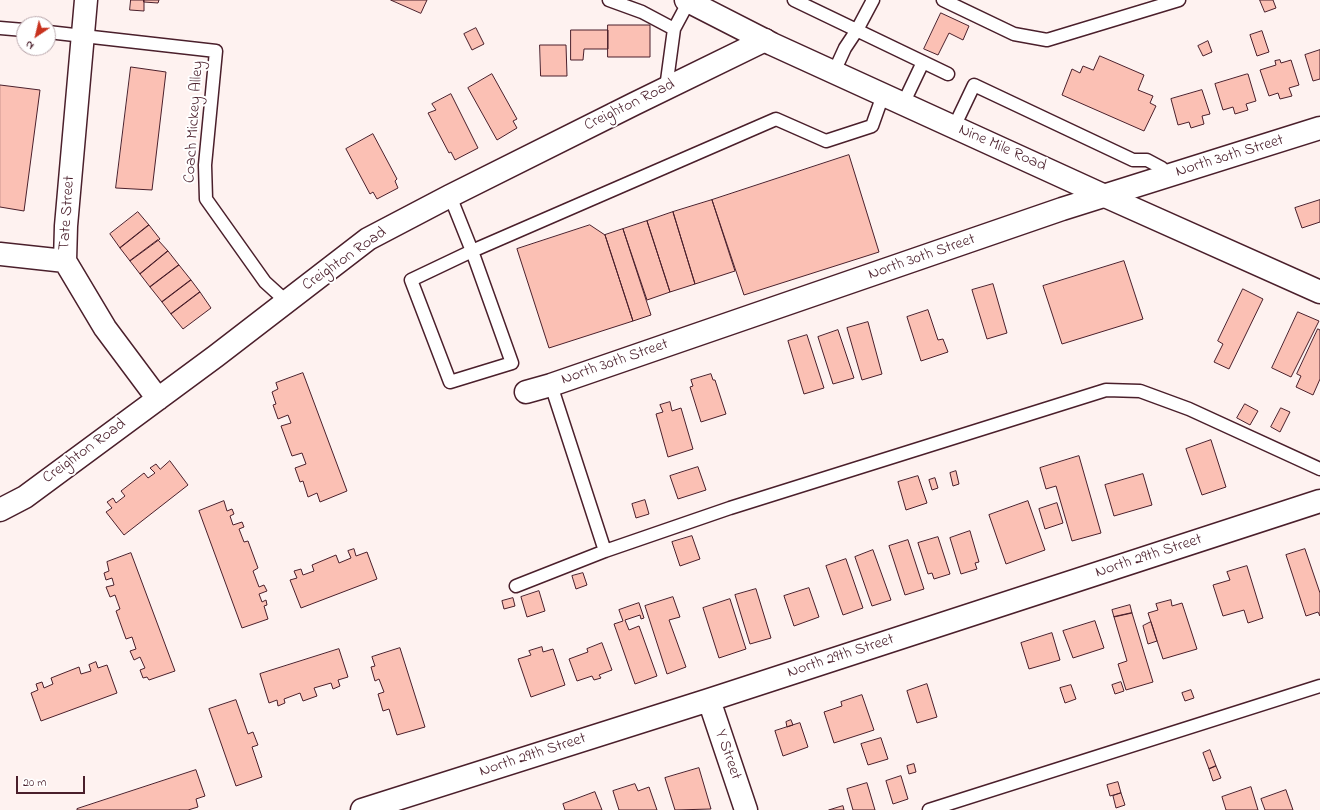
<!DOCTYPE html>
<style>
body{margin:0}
#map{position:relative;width:1320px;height:810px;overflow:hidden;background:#fef2f0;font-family:"Indie Flower",sans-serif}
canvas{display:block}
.north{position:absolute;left:16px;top:16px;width:40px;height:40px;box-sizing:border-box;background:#fff;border:1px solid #b7a5aa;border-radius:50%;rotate:215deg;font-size:11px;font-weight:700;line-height:16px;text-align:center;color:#4a1f2b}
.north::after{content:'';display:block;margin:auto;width:14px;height:18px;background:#c8321e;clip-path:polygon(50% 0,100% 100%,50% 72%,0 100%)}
.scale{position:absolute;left:16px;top:776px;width:69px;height:18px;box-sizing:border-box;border:2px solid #4a1f2b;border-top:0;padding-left:5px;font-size:12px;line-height:14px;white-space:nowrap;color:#4a1f2b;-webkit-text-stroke:3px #fff;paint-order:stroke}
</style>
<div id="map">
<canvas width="1320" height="810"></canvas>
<div class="north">N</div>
<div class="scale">20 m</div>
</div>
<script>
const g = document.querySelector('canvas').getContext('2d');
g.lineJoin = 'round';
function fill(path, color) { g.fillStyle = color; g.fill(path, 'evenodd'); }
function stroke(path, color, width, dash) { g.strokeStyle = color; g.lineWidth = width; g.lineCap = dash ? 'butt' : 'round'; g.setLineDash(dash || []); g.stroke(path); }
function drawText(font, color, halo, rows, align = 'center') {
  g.font = font + ' "Indie Flower",sans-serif'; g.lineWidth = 4; g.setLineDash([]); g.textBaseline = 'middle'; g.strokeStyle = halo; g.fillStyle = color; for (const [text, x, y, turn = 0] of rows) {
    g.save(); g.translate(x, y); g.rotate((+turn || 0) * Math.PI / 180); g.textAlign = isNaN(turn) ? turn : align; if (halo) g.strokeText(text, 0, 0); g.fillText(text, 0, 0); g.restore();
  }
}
const building = new Path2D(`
 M131 0H144V11L130 10Z
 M144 0H159L158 3 144 2Z
 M391 0H427L421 13Z
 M1260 0H1273L1276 8 1265 12Z
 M941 13 969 26 963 40 949 33 938 55 924 49Z
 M608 25H650V57H608Z
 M476 28 484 44 472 50 464 34Z
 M571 30H608V49H584L583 60H571Z
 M1262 31 1269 52 1257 56 1250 35Z
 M1208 41 1212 52 1203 56 1198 46Z
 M540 45H566L567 76H541Z
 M1320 50V79L1313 81 1305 55Z
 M1100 56 1144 75 1138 90 1153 96 1150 103 1156 106 1144 131 1062 95 1072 69 1080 73 1083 66 1093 70Z
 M1280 60 1281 63 1291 60 1299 85 1289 88 1292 96 1280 99 1278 93 1269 96 1260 70 1276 65 1275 61Z
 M131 67 166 72 152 190 116 188Z
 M492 74 517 119 513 121 517 128 497 140 468 88Z
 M1247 74H1248L1256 101 1246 104 1248 110 1235 114 1233 107 1223 110 1215 84Z
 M0 85 40 90 24 211 0 207Z
 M1202 90 1210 114 1202 116 1204 124 1191 128 1189 122 1178 125 1171 99Z
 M451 94 478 148 455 160 451 152 449 153 428 113 436 110 432 104Z
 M373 134 397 179 395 181 398 188 377 199 373 192 370 194 346 149Z
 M849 155 879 252 744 295 712 200Z
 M712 200 735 271 695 284 673 212Z
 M1320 200V222L1302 228 1295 208Z
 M138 212 149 225 120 248 110 234Z
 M673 212 695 284 670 292 647 221Z
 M647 221 670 292 647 300 623 229Z
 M149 225 160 239 130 261 120 248Z
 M590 225 605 235 633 321 549 348 517 249Z
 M623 229 651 315 633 321 605 235Z
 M158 240 168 251 140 274 130 261Z
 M168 251 179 265 150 287 140 274Z
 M1124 261 1143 319 1062 344 1043 286Z
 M179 265 191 280 162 302 150 287Z
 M191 280 200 292 171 314 162 302Z
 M993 284 1007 333 987 339 972 290Z
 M1243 289 1263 299 1229 369 1214 362 1223 344 1218 341Z
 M200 292 211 308 183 329 171 314Z
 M928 310 938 340 943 339 948 352 921 361 907 317Z
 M1298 312 1319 321 1291 377 1272 368Z
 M868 322 882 374 862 380 847 328Z
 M1318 329 1320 330V379L1313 395 1296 387 1301 376 1297 374Z
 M838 330 854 378 833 384 818 337Z
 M807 335 824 388 804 394 788 341Z
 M303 373 347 491 320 502 317 493 308 497 303 481 300 482 295 468 306 464 302 453 292 456 281 426 291 423 288 415 278 419 273 405 276 404 272 392 278 389 276 383Z
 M711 374 713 380H715L726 414 701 422 690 387 693 386 691 380Z
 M670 402 672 411 681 408 693 449 668 457 656 414 663 412 660 405Z
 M1245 404 1258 411 1250 425 1237 418Z
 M1281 408 1290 412 1280 432 1271 427Z
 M1211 440 1226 487 1202 495 1186 449Z
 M1079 456 1101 533 1072 541 1056 486 1046 489 1040 468Z
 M170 461 188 485 124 535 106 512 112 508 107 502 113 498 116 503 125 496 121 491 144 473 148 478 155 473 150 468 156 464 160 469Z
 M698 467 706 490 678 499 670 476Z
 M956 471 959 484 953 486 950 473Z
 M1143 474 1152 505 1114 516 1105 485Z
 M918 476 927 503 906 510 898 482Z
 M935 478 938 488 932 490 929 480Z
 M645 500 649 514 636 518 632 504Z
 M224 501 227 511 232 509 234 514 230 516 233 525 242 522 244 527 239 529 244 542 248 541 258 568 253 571 259 587 264 585 267 591 259 594 262 602 266 600 267 605 264 606 268 619 242 628 199 511Z
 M1028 501 1045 550 1006 564 989 515Z
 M1057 503 1063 523 1045 529 1039 509Z
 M970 531 979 562 975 563 977 569 961 574 950 538Z
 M692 536 700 559 680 566 672 542Z
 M938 537 950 574 934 579 932 573 928 574 918 543Z
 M908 540 924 589 905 595 889 546Z
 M354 549 356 556 367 552 377 579 301 608 290 580 297 578 294 571 301 569 303 575 314 571 312 565 336 555 339 563 351 558 348 551Z
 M1305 549 1320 593V616L1318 612 1306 616 1286 555Z
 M873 550 891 600 872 606 855 557Z
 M131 553 175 671 149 680 147 677 143 678 140 670 145 668 140 657 134 660 130 651 136 649 132 637 126 639 116 611 120 609 115 595 110 597 106 587 114 585 112 578 106 580 104 573 109 571 107 562Z
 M846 559 863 608 843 615 826 566Z
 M1247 566 1263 618 1248 623 1244 610 1223 616 1213 585 1230 580 1227 572Z
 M583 573 587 585 576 589 572 576Z
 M809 588 819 617 794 626 784 596Z
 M756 589 771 638 750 644 735 595Z
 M539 591 545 611 527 617 521 597Z
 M673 597 680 617 669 620 686 667 667 674 645 606Z
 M513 598 515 606 504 609 502 601Z
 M730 599 746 649 719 658 703 608Z
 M1171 600 1172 606 1182 603 1197 649 1163 659 1148 613 1158 610 1156 604Z
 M639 603 644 618 641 619 640 615 625 620 629 630 639 626 657 676 635 684 614 624 623 621 619 610Z
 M1130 605 1132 613 1114 617 1112 610Z
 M1132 613 1153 682 1126 690 1118 664 1127 661 1114 617Z
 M1095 621 1104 648 1073 658 1063 631Z
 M1151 622 1157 641 1148 644 1143 626Z
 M1052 633 1060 660 1029 669 1021 643Z
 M602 643 612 670 599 675 601 678 594 680 592 676 577 681 569 659 588 652 587 649Z
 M542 647 543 652 553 649 565 685 531 697 518 659 531 655 529 651Z
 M400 648 425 727 397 735 389 709 383 711 378 694 384 692 379 679 375 681 371 667 375 666 372 657Z
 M339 649 348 677 338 680 340 686 333 689 331 683 314 688 317 696 303 701 300 693 284 699 285 703 278 706 277 700 269 703 260 674Z
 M96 662 98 668 107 665 117 693 41 721 31 693 38 690 36 684 42 682 44 688 53 684 51 678 79 667 81 674 91 671 89 665Z
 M1121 682 1124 691 1115 694 1112 685Z
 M927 684 937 717 917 723 907 691Z
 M1071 685 1076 699 1065 703 1060 688Z
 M1191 690 1194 698 1185 701 1182 693Z
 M862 695 874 730 834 743 824 712 842 706 841 702Z
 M236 700 248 734 253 732 258 745 252 747 262 777 236 786 209 709Z
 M791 720 793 725 787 727 786 722Z
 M800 723 808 747 783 756 775 731Z
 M881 738 888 759 868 765 861 744Z
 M1210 750 1216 766 1209 769 1203 753Z
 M914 764 916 772 909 774 907 766Z
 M1216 766 1221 778 1213 781 1209 769Z
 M699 768 711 809 675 810 665 778Z
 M196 770 205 796 196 799 198 807 188 810H77V809Z
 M901 776 908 799 893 804 886 781Z
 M1118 782 1121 793 1110 796 1107 785Z
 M867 783 875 810H853L847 789Z
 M635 784 638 791 649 787 657 810H619L613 791Z
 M1251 787 1258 810H1226L1222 797Z
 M1286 790 1293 810H1265L1261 799Z
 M595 792 602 810H565L563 804Z
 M1121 793 1125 805 1116 808 1113 796Z
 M843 806 844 810H829Z`);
fill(building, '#fbc0b4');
stroke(building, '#4a1f2b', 1);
const service = new Path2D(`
 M609 0 642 12 674 29 689 1
 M794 0 948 74
 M943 0 1014 34 1047 40 1179 0
 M0 28 24 30
 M48 32 216 51 205 165 206 199 265 282 287 302
 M834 72 845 48 857 30 873 0
 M666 88 674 29
 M903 104 923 62
 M954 127 974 85 1133 160H1147L1162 168 1164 177
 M450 196 472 251 776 119 826 141 872 126 883 95
 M472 251 512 363 450 382 411 280Z
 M551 385 605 551
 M516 586 605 551 730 508 1106 390 1140 391 1189 409 1320 469
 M929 810 1320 686`);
const minor = new Path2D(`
 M86 0 66 226 65 261 105 328 158 399
 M0 254 65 261
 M526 392 551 385 1062 209 1320 128
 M0 510 25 497 216 356 368 239 450 196 634 104 765 40
 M709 700 746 810
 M362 810 709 700 1320 501`);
const primary = new Path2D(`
 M686 0 772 44 1105 196 1320 292`);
stroke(service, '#4a1f2b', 15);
stroke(minor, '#4a1f2b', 25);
stroke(primary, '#4a1f2b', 25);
stroke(service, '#fff', 12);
stroke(minor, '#fff', 22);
stroke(primary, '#fff', 22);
drawText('16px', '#4a1f2b', '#fff', [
 ["Creighton Road",630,106,-26],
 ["Coach Mickey Alley",195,122,-86],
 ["Nine Mile Road",1002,149,24],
 ["North 30th Street",1230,157,-17],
 ["Tate Street",68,213,-86],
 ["North 30th Street",922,258,-19],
 ["Creighton Road",345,260,-35],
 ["North 30th Street",615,363,-19],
 ["Creighton Road",85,452,-36],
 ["North 29th Street",1149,557,-18],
 ["North 29th Street",841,657,-18],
 ["Y Street",727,755,71],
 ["North 29th Street",533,756,-18]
]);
</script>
